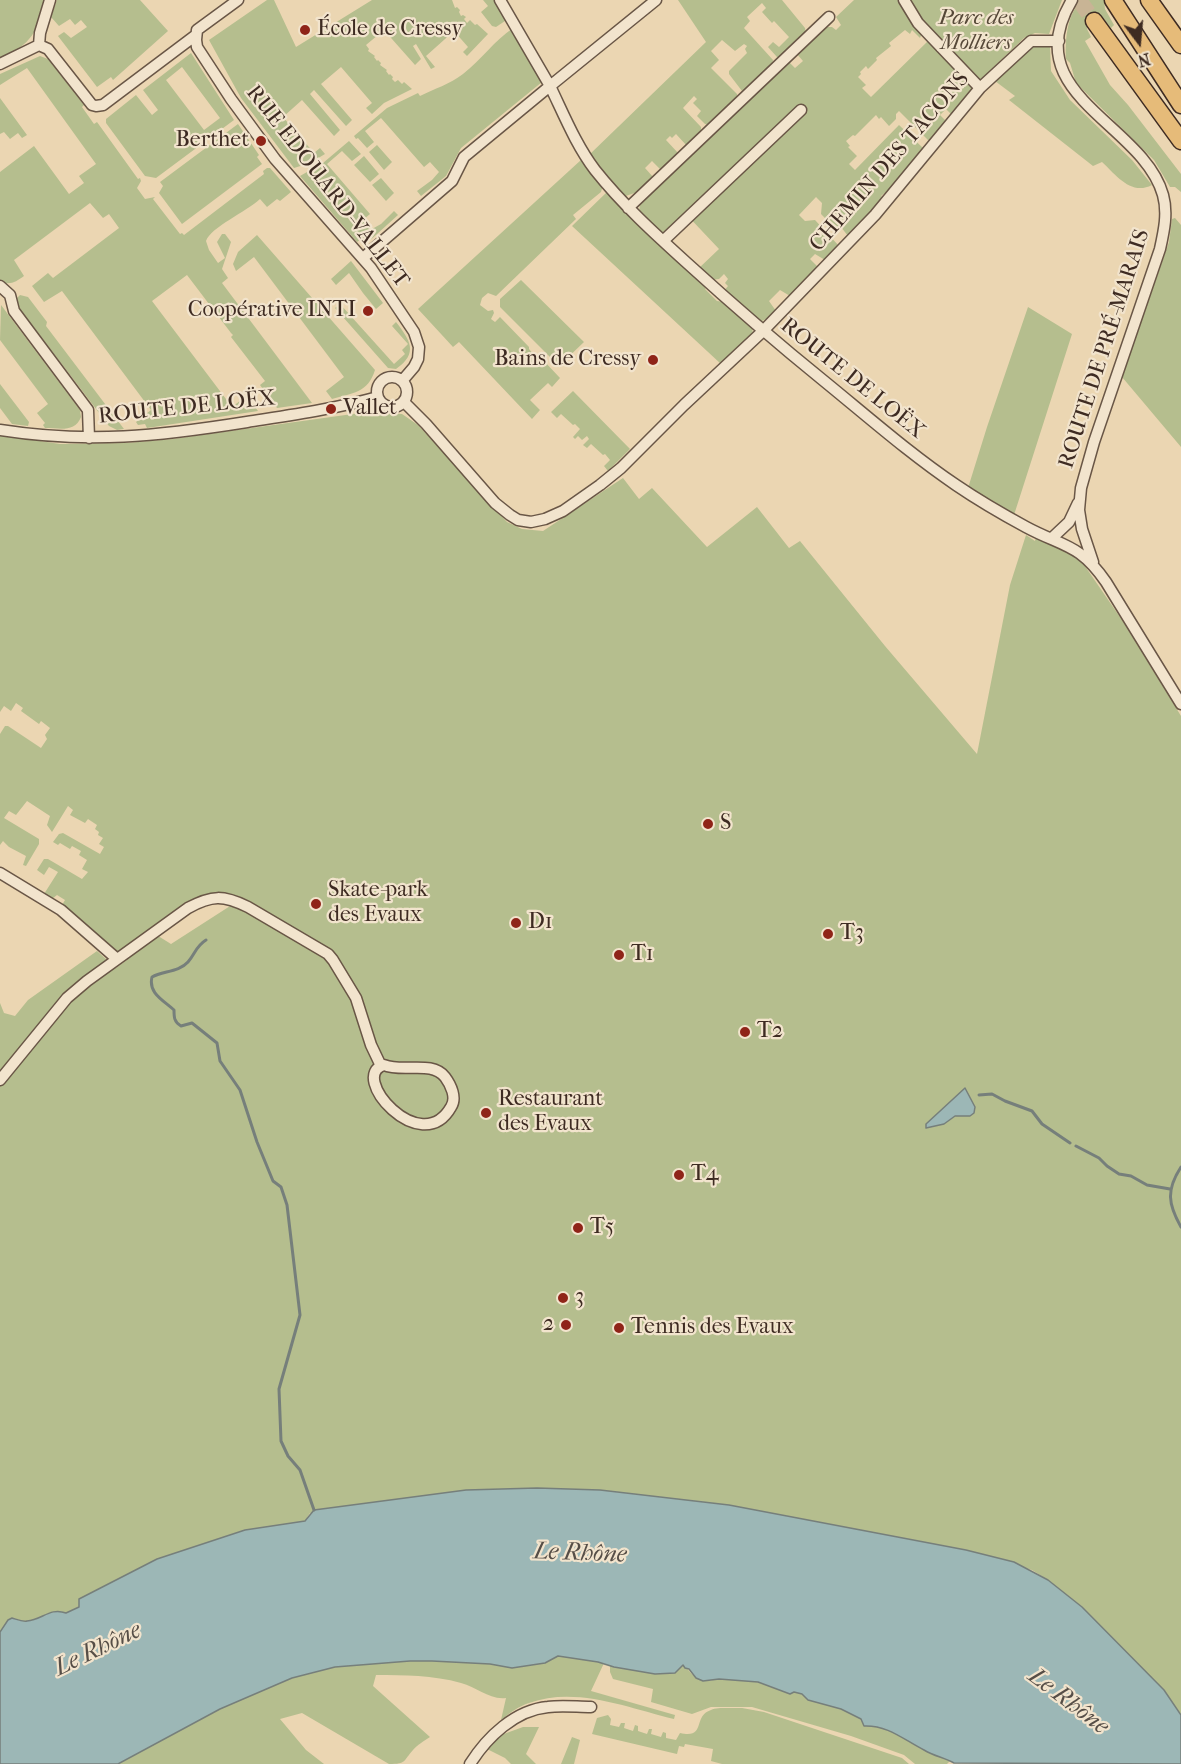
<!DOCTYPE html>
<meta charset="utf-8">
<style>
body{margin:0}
#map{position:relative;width:1181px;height:1764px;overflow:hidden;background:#ebd6b2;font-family:"IM FELL French Canon",serif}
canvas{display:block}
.north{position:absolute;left:1109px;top:12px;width:60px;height:60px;-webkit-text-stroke:4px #f2e4cd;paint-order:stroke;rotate:164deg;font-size:16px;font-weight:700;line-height:24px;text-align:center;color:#3e2b22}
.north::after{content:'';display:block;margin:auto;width:21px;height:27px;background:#3e2b22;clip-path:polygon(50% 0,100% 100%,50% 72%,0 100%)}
</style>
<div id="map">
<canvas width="1181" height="1764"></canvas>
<div class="north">N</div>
</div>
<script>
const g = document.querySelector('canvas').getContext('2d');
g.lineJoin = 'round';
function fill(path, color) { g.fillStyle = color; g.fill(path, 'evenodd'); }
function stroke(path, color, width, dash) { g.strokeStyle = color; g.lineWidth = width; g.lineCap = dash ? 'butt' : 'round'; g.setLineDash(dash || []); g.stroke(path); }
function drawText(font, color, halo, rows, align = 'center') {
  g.font = font + ' "IM FELL French Canon",serif'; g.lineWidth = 4.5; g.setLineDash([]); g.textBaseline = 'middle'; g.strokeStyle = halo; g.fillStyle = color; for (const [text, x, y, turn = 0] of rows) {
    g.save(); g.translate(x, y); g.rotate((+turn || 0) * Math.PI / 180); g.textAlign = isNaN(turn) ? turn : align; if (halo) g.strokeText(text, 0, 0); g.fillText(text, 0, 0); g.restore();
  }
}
fill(new Path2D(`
 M0 0H46C37 32 32 44 0 59Z
 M57 0H140L168 31 113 80 111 77 97 87 58 36 64 32 71 38 87 27 81 20 75 25 70 19 59 26 51 17Z
 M267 0H274L296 47 372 0H452L455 8 457 7 460 10 459 12 461 16 463 15 466 17 464 19 467 23 470 20 475 25 477 24 488 34 467 56 463 52 468 47 454 31 426 56 435 67 431 69 416 44 413 46 421 59 415 65 384 30 366 45 369 49 368 51 375 56 374 57 377 61 378 60 381 63 380 65 387 70 386 71 389 75 390 74 393 77 392 79 395 82 398 80 402 84 404 82 412 89 384 103 372 114 366 108 372 103 341 67 321 84 352 120 346 126 314 90 310 94 340 130 334 136 302 100 283 117 314 153 320 148 325 154 310 163 294 168 241 98 209 40Z
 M483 0H495L508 19 496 27 492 26 481 12 488 6Z
 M678 0H782L805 28 806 34 782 57H777L768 47 773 42 779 47 789 37 774 21 772 23 762 12 766 8 762 3 747 17 750 21 744 28 773 60 772 65 746 90 742 91 729 74V71L747 53 745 49 747 46 744 44 735 51 722 40 711 51 719 60 711 68 737 94V99L709 125 705 124 697 116 701 111 693 103 697 99 694 96 683 108 701 127V132L687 146 676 134 672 138 670 136 666 140 679 154 662 171 652 161 645 168 654 178 640 191 623 197 612 186 589 155 706 42Z
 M854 0H898L914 24 922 33 920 38 912 30 910 34 905 30 889 43 891 46 876 58 877 60 868 69 866 66 860 72 861 74 858 77 866 85 862 88 871 97 929 40 972 84 971 94 954 113 951 114 946 109 940 115 945 120 946 124 933 141 928 140 899 111 896 114V119L889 126 881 117 879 119 876 115 855 136 853 135 846 141 850 146 848 147 857 156 849 164 855 170 899 125 923 148V152L891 192 887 191 881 196 885 200 848 236 841 227 836 229 821 214 822 203 816 197 799 215 805 221 815 220 839 246 825 260 815 254 810 259 817 266V270L790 296 780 290 769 301 776 311 770 317 760 322 723 292 728 286 725 283 728 279 724 274 719 279 710 280 698 269 719 249 685 213 661 234 639 213 640 202 789 62 795 68 803 61 796 53 825 27H832L836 30 841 25 836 17Z
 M907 0H1062L1049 34 1035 33 1024 38 980 80 920 21Z
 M1082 0H1104L1105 9 1114 25 1111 28 1103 18 1098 17 1087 21V29L1091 37 1085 41 1110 85 1128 105 1181 174V192L1175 187H1170L1154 160 1076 83 1070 63 1066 59C1065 39 1067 14 1082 0Z
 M513 28 542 82 461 148 446 176 421 196 417 191 432 180 439 172 430 162 424 167 381 118 365 131 374 142 367 148 358 138 356 139 354 136 387 108 418 93 420 96C434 89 450 84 463 74 481 60 494 41 513 28Z
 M1033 45 1050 46 1051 71 1070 100 1132 160 1152 185C1131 196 1116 175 1102 162L1093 166 1009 100 1015 96 995 81Z
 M191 53 234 120 156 178 145 176 106 123V119L136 95 152 115 158 110 143 90ZM182 67 220 118 204 130 166 80Z
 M40 56 48 59 84 105 82 107 94 124 97 122 138 179 140 178 141 181 137 188 145 199 155 197 153 199 180 234 182 233 184 235 264 174 263 171 267 168H270L291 192 280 201 277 199 267 207 260 199C246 212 211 227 206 241L209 250 218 263 225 258 217 242 222 234H225L231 242 222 269 228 278 222 283 312 403 277 408 260 385 265 381 231 337 233 335 231 333 187 275 152 301 232 407 249 394 251 398 250 400 258 411 147 428 145 424 138 425 136 422 151 410 62 291 44 302 32 286 48 273 53 278 119 228 109 214 103 218 90 203 14 260 24 276C16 282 9 286 0 281V172L34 146 69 194 84 183 79 176 96 164 27 68 0 85V74Z
 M0 98 27 135 22 138 18 133 10 139 4 132 0 134Z
 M238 124 259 155 257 157 262 164 182 224 159 193 163 186 160 182Z
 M349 141 361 154 352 161 342 151 327 164 370 214 364 219 372 229 381 224 394 211 398 215 366 244 361 239 357 242 300 176 323 163Z
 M377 145 392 162 384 170 369 152Z
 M364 156 379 174 370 182 354 165Z
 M581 160 603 185 601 192 573 215 576 219 496 296 488 293 482 298 480 305 488 311 493 310 494 313 491 319 495 322 500 317 529 347V349L541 363 544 361 560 378 552 387 548 383 530 400 540 410 532 419 459 342 453 347 418 309Z
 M381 178 394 193 386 201 372 185Z
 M608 191 707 287 705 289 717 301 724 302 752 327 753 334 721 364 572 226Z
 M1175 218 1181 225V447L1122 377 1169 242 1172 219Z
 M257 235 375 370C368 393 352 393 332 399L326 391 344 377 254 257 236 271 233 264 238 252Z
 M351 261 383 303 376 309 363 293 349 273 336 285 331 279Z
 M521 280 584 342 559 366 500 307V299Z
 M20 295 28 297 47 322 46 326 124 429 117 430 109 426 16 304V299Z
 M340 304 394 364 405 354 402 350 408 344 392 326 396 322C410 340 419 353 396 369L388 368 335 308Z
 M1 305 80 410 81 417C75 433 59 428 45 428L43 425 45 423 37 413 48 404 0 340Z
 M1028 307 1072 334 1014 515 968 488 987 427Z
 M0 384 29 422 28 426 12 424 0 408Z
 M573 391 630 449 608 471 604 466 610 460 605 454 603 455 591 444 587 448 583 445 589 439 587 436 582 440 578 436 575 439 573 437 580 429 575 424 573 425 561 414 557 418 551 412Z
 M367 412 402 414 418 425 507 522 522 529 543 531 623 478 639 499 652 488 707 547 757 507 789 548 800 541 885 646 977 754 1010 585 1026 535 1035 541 1036 536 1078 556 1122 620 1181 716V1715L1164 1690 1082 1607 1048 1580 1032 1570 966 1550 729 1505 600 1490 310 1513 305 1521 292 1524 66 1613C50 1607 42 1620 27 1621 22 1621 16 1619 12 1618L0 1632V1003L4 1013 15 1016 28 1000 97 951 116 968 127 960 126 956 155 934 171 944 241 899 220 892 198 897 117 954 62 905 65 900 57 895 52 899 44 894 58 872 49 867 44 875 37 870 44 859H48L82 879 88 872 82 869 87 860 79 855 81 851 72 846 70 849 60 843 58 845 53 842 59 834 63 833 100 854 104 847 99 844 103 838 98 835 99 832 95 829 97 825 88 819 85 823 70 815 73 810 68 806 52 832 47 825 50 816 27 801 16 815 9 811 4 818 39 839V844L26 866 23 865 26 856 9 847 3 841 0 845V734L5 726H8L41 748 47 739 45 735 50 728 41 721 39 724 21 711 23 708 16 703 11 711 4 706 0 712V435L60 444 127 443 173 439Z
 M540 1651 604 1663 591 1691 675 1715 674 1719C628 1708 576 1686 529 1703 519 1706 510 1713 501 1720L506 1698C489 1700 477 1687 461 1683 433 1675 404 1675 376 1675L373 1686 430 1737C424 1741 417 1745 413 1750 403 1761 407 1764 389 1764L302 1713 280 1719 306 1750 324 1764H118L220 1709 292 1678 335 1667 364 1664 370 1659Z
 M610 1664 614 1667 675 1673 683 1665C688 1668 689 1672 693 1675 704 1685 718 1680 729 1673L870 1713 954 1763 950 1761 947 1764H915L904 1755 851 1736 752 1707H711L692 1714 651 1702 653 1689 613 1679 610 1672Z
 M726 1708H742L764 1712 902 1758 909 1764H722L711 1761 713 1749 685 1744 684 1747 679 1746 677 1754 592 1734 597 1718 608 1715 611 1719 610 1725 619 1727 621 1723H625L624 1728 633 1731 635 1725 638 1726V1731L647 1734 649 1729H652L651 1734 661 1737 663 1732 666 1733V1738L676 1740 680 1733C707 1739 692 1716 711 1710 715 1708 722 1708 726 1708Z
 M523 1727H539L526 1754 536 1764H511L505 1758 487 1749 501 1735Z
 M572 1737 580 1740 574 1764H561Z`), '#b5be8e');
const water = new Path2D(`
 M965 1088 975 1107 974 1113 970 1116H955L944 1124 926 1128V1124Z
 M537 1488 600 1490 729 1505 966 1550 1014 1562 1048 1580 1082 1607 1164 1690 1181 1715V1764L954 1763C945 1758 934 1756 924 1750 904 1740 888 1725 864 1726L861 1719 841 1709 808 1700 802 1694 794 1692 790 1694 758 1682 719 1679 703 1681 696 1678 689 1669 685 1668 683 1665 675 1673 655 1674 614 1667 598 1662 558 1656 545 1663 512 1668 490 1664 432 1661H410L335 1667 292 1678 220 1709 118 1764H0V1632L8 1620 12 1618C16 1619 22 1622 27 1621 42 1620 50 1607 66 1613L79 1607V1599L157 1559 245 1530 305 1521 314 1510 466 1490Z`);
fill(water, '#9cb7b6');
stroke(water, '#767f7b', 1.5);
stroke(new Path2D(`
 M206 940C196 946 195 954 188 962 179 972 163 971 152 977 148 993 163 1000 174 1010 174 1017 174 1022 181 1026L192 1023 217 1043 220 1061 240 1090 257 1142 273 1181 281 1187 287 1205 300 1315 279 1389 281 1441 288 1456 300 1470 314 1510
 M979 1095 992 1094 1005 1101 1032 1111 1042 1124 1070 1143
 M1076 1146 1099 1158 1107 1166 1119 1174 1131 1176 1147 1185 1170 1189
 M1181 1167C1166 1190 1168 1204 1181 1227`), '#767f7b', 3);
stroke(new Path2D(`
 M1079 0 1094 21`), '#c8b495', 16, [16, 8]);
const minor = new Path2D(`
 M238 0 197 30 196 40 197 47 231 99 275 159 371 268 414 332 419 347 418 359 414 367 402 381
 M656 0 550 86C564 115 576 145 595 170 622 204 655 234 687 263 732 304 777 343 824 381 867 416 910 454 956 485 978 500 1002 514 1026 527 1063 547 1079 543 1106 582L1181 704
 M904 0 918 23 980 88
 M1072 0C1015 95 1143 123 1163 195 1168 213 1164 231 1160 249L1094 442 1081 488 1079 510 1082 529 1093 562
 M39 45 48 49 92 105 96 106 103 105 196 35
 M0 64 39 45 40 33 50 0
 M628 208 829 17
 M663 241 801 110
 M363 258 452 181 464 157 550 86 500 0
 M0 286 10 295 14 311 88 410 89 438
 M377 392a15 15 0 1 1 30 0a15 15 0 1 1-30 0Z
 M404 402 426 424 495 503 510 515 518 520 531 522 545 519 563 511 600 485 621 468 684 405 762 332 875 215 980 88 1031 41H1059
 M0 430C89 444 159 436 247 422 291 415 334 409 378 397
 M1052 538 1069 522 1078 503
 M0 873 61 910 117 959
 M384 1065C403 1073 432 1060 445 1077 451 1085 457 1098 451 1107 421 1160 347 1075 384 1065Z
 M0 1080 67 998 87 981 188 908C212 895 223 895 248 907L328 954 333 960 356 998 371 1045 381 1066
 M470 1764C487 1737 515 1710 548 1707 562 1705 577 1707 591 1707`);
const highway = new Path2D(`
 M1113 0 1181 105
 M1149 0 1181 45
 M1094 21 1181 141`);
stroke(minor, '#695646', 13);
stroke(highway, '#3e2b22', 19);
stroke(minor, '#f2e4cd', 10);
stroke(highway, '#e6bb79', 16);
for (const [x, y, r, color] of [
 [305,30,6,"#8f2418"],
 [261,141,6,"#8f2418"],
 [368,311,6,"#8f2418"],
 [653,360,6,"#8f2418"],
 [331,409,6,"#8f2418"],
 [708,824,6,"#8f2418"],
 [316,904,6,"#8f2418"],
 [516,923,6,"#8f2418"],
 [828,934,6,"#8f2418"],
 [619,955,6,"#8f2418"],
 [745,1032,6,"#8f2418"],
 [486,1113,6,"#8f2418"],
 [679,1175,6,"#8f2418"],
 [578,1228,6,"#8f2418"],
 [563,1298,6,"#8f2418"],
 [566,1325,6,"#8f2418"],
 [619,1328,6,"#8f2418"]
]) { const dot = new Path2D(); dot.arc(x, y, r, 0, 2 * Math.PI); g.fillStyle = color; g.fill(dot); stroke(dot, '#f2e4cd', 2); }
drawText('italic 22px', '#564838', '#f2e4cd', [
 ["Parc des",976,19],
 ["Molliers",976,44]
]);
drawText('22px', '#3e2b22', '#f2e4cd', [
 ["École de Cressy",317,30],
 ["Berthet",249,141,"right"],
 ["Coopérative INTI",356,311,"right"],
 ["Bains de Cressy",641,360,"right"],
 ["Vallet",343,409],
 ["S",720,824],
 ["Skate-park",328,891],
 ["des Evaux",328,916],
 ["D1",528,923],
 ["T3",840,934],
 ["T1",631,955],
 ["T2",757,1032],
 ["Restaurant",498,1100],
 ["des Evaux",498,1125],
 ["T4",691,1175],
 ["T5",590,1228],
 ["3",575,1298],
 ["2",554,1325,"right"],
 ["Tennis des Evaux",631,1328]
], 'left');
drawText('22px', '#3e2b22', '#f2e4cd', [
 ["CHEMIN DES TACONS",890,162,-49],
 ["RUE EDOUARD-VALLET",327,187,52],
 ["ROUTE DE PRÉ-MARAIS",1105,349,-72],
 ["ROUTE DE LOËX",852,379,39],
 ["ROUTE DE LOËX",187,408,-6]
]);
drawText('italic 24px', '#564e47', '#f2e4cd', [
 ["Le Rhône",580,1554,2],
 ["Le Rhône",98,1650,-26],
 ["Le Rhône",1068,1702,37]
]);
</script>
